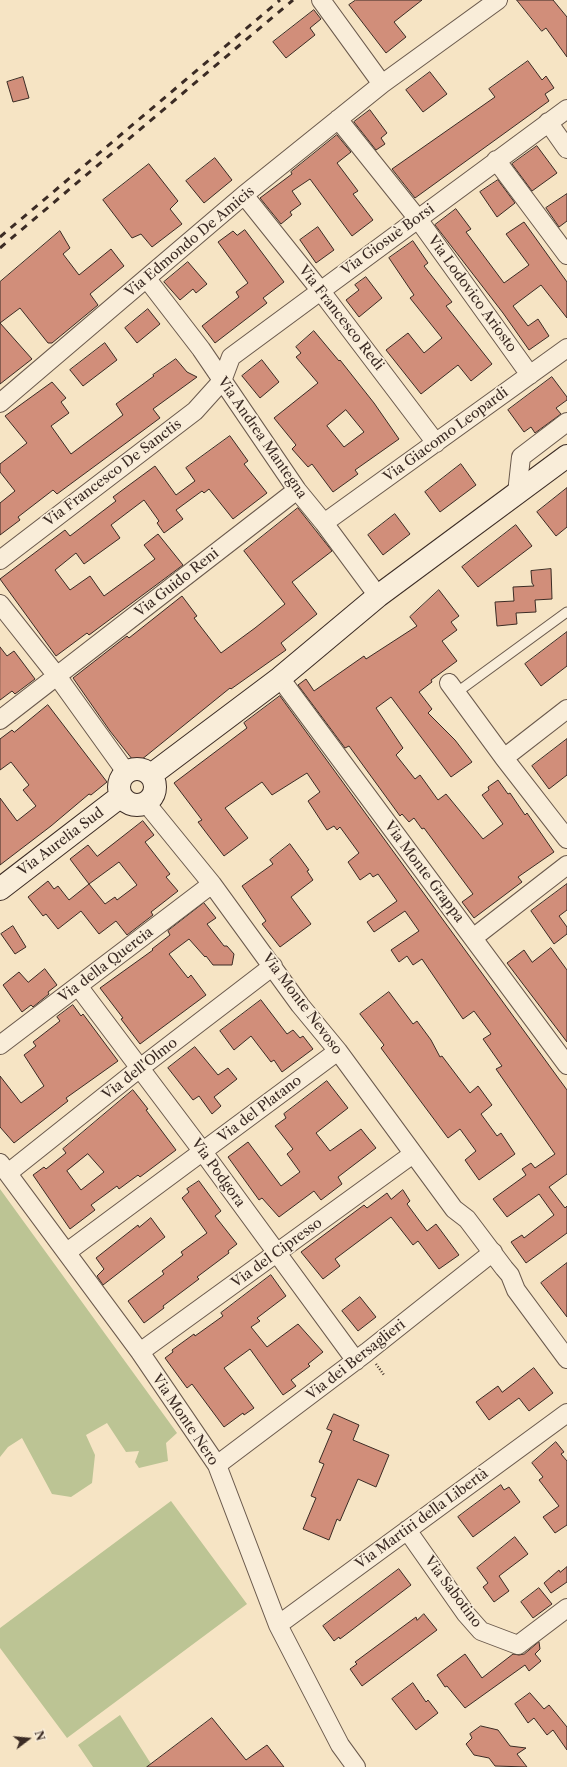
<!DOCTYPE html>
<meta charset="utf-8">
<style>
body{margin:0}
#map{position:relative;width:567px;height:1767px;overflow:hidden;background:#f6e4c4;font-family:"Libre Caslon Text",serif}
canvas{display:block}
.north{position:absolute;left:8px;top:1719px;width:40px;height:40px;-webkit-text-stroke:3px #f9edd9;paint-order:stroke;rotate:74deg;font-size:11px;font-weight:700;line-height:16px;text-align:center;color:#3b2b24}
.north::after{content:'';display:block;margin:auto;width:14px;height:18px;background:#3b2b24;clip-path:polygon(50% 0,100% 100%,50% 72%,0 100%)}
</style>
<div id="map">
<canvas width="567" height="1767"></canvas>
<div class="north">N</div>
</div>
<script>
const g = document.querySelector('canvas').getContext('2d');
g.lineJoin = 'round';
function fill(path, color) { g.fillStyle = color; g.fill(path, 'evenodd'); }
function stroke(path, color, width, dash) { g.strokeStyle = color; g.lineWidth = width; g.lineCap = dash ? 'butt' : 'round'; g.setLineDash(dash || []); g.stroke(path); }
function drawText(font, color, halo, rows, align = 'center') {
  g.font = font + ' "Libre Caslon Text",serif'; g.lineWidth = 3.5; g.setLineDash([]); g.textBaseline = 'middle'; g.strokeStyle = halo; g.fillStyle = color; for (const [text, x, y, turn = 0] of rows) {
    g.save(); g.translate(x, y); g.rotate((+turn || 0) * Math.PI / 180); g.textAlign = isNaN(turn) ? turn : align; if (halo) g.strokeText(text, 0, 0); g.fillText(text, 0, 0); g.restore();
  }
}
fill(new Path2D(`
 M0 1189 177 1433 166 1443 168 1461 139 1468 135 1462 139 1451 126 1452 107 1423 86 1435 95 1455 92 1483 71 1497 52 1494 22 1438 8 1447 0 1457Z
 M171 1501 247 1604 67 1738 0 1648V1628Z
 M120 1715 153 1767H93L78 1745Z`), '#bcc494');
const building = new Path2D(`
 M356 0H422L394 22 406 37 386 53 349 5Z
 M517 0H553L567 17V57L546 28 542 31Z
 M314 10 321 19 310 28 315 35 286 58 273 42Z
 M528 61 542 80 546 76 554 88 545 94 549 101 415 198 392 169 495 97 489 89Z
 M430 72 447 94 423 112 406 90Z
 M23 77 29 98 13 102 7 82Z
 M370 110 387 133 381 138 385 144 376 150 354 122Z
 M337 135 351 152 337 163 358 191 353 194 373 220 352 236 310 179 292 191 301 204 290 212 292 215 281 224 260 198 292 174 291 172Z
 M537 146 557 173 532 191 512 164Z
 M215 158 232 180 204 203 186 181Z
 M149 164 178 201 170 209 182 224 152 247 141 234 132 238 103 200Z
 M498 180 515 203 497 217 480 192Z
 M567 194V221L559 227 546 208Z
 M456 209 471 229 466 232 504 283 529 265 506 234 524 222 567 282V318L541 285 513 306 528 326 538 319 549 336 529 350 503 313 435 225Z
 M318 227 334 250 316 263 300 240Z
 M245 230 284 282 263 298 267 303 215 343 202 326 239 297 236 292 248 283 218 242 233 231 237 235Z
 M60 231 70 248 63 254 79 275 111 249 124 266 90 294 98 305 52 343H48L20 308 0 323 32 359 0 384V282Z
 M413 241 428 263 424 266 452 302 446 306 492 364 471 381 458 365 421 394 386 350 408 333 424 353 442 338 410 298 414 295 389 258Z
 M188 262 207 284 196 293 193 289 180 300 164 282Z
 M366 277 382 298 359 317 346 300 359 290 355 285Z
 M148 309 160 324 137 343 125 328Z
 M314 331 339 361 340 360 374 403 399 439 355 470 358 474 333 492 312 464 308 467 292 449 296 445 274 418 318 383 296 357 301 353 296 347ZM346 410 364 432 344 447 327 426Z
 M105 343 117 360 83 386 70 370Z
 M176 359 187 372 197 377 153 409 160 418 57 494 53 490 18 517 20 520 0 535V503L15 491 0 472V464L27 443 5 416 52 382 66 398 61 402 69 413 51 426 71 454 123 415 116 404 154 376 153 375Z
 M262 360 279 382 260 398 242 376Z
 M552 377 567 397V400L556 408 561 414 535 433 531 427 524 432 508 410Z
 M230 436 248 461 244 464 267 493 233 519 209 489 204 493 202 491 176 510 183 519 164 533 157 523 159 521 144 500 111 525 120 538 84 564 76 553 55 570 70 590 90 576 104 596 155 559 144 545 158 534 183 565 89 635 87 633 56 656 0 579 65 530 70 536 116 501 113 497 155 466 176 495 195 481 186 468Z
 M461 464 476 485 440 512 425 492Z
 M567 488V527L556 536 537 512Z
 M298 508 332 551 292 582 317 614 281 643 286 650 231 689 230 688 136 764 110 731 73 678 127 636 129 638 182 596 197 616 194 618 221 653 255 628 285 604 244 551Z
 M395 514 410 534 383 555 368 535Z
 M516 525 532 546 478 587 462 567Z
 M551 569 552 599 535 600 536 612 516 613 517 624 497 626 495 602 514 601 513 587 534 586 532 583 531 571Z
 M439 590 459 616 451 622 457 630 442 641 457 661 431 680 432 682 419 692 432 709 428 713 455 740 472 762 451 777 391 697 376 708 403 748 396 755 415 779 420 775 438 800 446 794 483 839 503 824 482 795 489 790 488 787 498 780 508 794 510 793 525 815 527 813 554 852 518 877 522 882 474 918 462 902 473 894 424 828 422 829 414 818 409 822 402 814 400 816 349 746 345 748 298 685 306 679 314 691 364 656 366 659 417 626 410 617Z
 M567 632V666L541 686 525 664Z
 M0 647 7 656 14 651 35 679 15 694 12 691 0 700Z
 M280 696 567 1090V1174L549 1187 565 1208 567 1206V1233L526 1263 511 1242 522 1235 524 1238 554 1215 539 1194 507 1217 493 1199 526 1175 522 1169 531 1163 535 1168 555 1154 496 1069 502 1066 483 1039 491 1034 474 1011 463 1019 422 959 413 965 407 956 399 962 391 950 419 931 405 911 374 932 367 922 397 901 378 874 373 877 370 873 360 880 348 862 359 853 340 827 337 830 334 826 327 830 308 801 320 792 307 773 272 795 262 782 225 808 248 838 224 856 198 822 202 820 174 783 247 728 244 723Z
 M48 705 107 782 91 795 89 794 51 826 0 865V798L17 821 36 806 23 790 29 785 11 762 0 770V739L12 730 14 732Z
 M567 739V775L549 789 532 766Z
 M143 821 154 835 145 842 170 874 166 877 178 891 151 912 153 915 127 935 116 921 99 934 81 911 58 929 46 914 43 916 28 897 48 881 54 889 58 886 69 900 89 884 105 904 115 897 117 900 137 885 119 862 89 884 70 859 88 845 97 856Z
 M290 844 309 870 307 871 313 880 291 897 311 924 280 947 262 924 266 921 242 886 273 864 270 860Z
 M567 884V910L559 916 567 927V934L554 944 531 911Z
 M204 903 216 918 207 924 224 946H227L234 954 232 965H213L206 956 205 957 189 939 169 954 188 978 191 975 206 995 140 1044 121 1019 123 1018 100 988 153 950 152 949 170 935 168 931Z
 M13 926 26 947 15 954 1 934Z
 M551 948 567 970V1042L507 963 524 950 532 962Z
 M45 969 57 985 48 992 49 994 33 1007 31 1005 22 1012 3 985 19 972 28 982Z
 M389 992 413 1024 417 1021 431 1040 440 1057 442 1056 470 1093 478 1086 492 1105 481 1114 497 1136 501 1133 515 1154 479 1180 465 1160 476 1151 460 1129 448 1138 381 1048 384 1045 360 1014Z
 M261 1000 287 1034 293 1030 300 1038 303 1036 313 1049 282 1072 274 1060 271 1062 251 1036 234 1050 220 1031Z
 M73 1005 81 1016 83 1014 118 1061 66 1098 68 1101 14 1143 0 1127V1076L21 1103 44 1086 24 1055 36 1046 33 1042 60 1021 57 1017Z
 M195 1047 218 1075 228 1068 237 1079 214 1097 221 1106 212 1114 199 1096 193 1100 168 1068Z
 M327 1081 348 1108 316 1133 330 1151 361 1129 376 1148 338 1177 342 1184 321 1200 314 1191 279 1217 262 1198 259 1200 228 1157 248 1142 281 1186 300 1172 287 1154 293 1149 275 1126 286 1118 284 1114Z
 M133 1090 148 1109 146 1110 176 1150 140 1177 138 1175 119 1189 117 1186 91 1205 95 1210 70 1229 33 1175 44 1167 46 1169 66 1153 63 1149ZM88 1154 104 1172 81 1190 67 1171Z
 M199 1181 221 1211 215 1216 237 1244 228 1251 229 1253 197 1277 199 1279 163 1306 164 1308 144 1323 128 1301 164 1274 162 1271 183 1255 181 1252 207 1233 182 1198 189 1192 187 1189Z
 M403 1190 410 1201 407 1204 427 1231 436 1224 459 1255 439 1269 418 1241 413 1245 391 1217 335 1259 340 1266 323 1279 301 1252 364 1205 367 1208 387 1193 391 1199Z
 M151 1218 165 1237 103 1285 97 1276 104 1269 96 1258 138 1225 139 1227Z
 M567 1263V1317L541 1283Z
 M271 1275 286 1296 257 1318 260 1321 251 1327 267 1347 298 1324 323 1352 308 1364 310 1366 291 1380 296 1386 283 1395 250 1349 224 1368 254 1408 244 1415 243 1413 224 1427 192 1384 187 1388 165 1358 173 1352 172 1350 194 1334 195 1336 223 1316 221 1313Z
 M360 1297 376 1317 358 1331 342 1311Z
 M534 1368 553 1393 529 1411 519 1398 489 1420 476 1402 498 1386 502 1392Z
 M334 1414 359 1425 353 1440 389 1455 376 1487 358 1479 340 1521 337 1519 329 1540 303 1529 316 1498 311 1496 324 1464 319 1462 332 1431 327 1429Z
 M556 1442 564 1452 561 1454 567 1461V1525L555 1533 543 1517 559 1506 539 1480 543 1477 532 1463Z
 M501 1485 504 1490 509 1487 520 1502 473 1537 458 1517Z
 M515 1537 528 1554 499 1576 509 1591 494 1602 483 1587 488 1583 477 1568Z
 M567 1567V1582L551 1593 544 1583 559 1570 560 1572Z
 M399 1569 411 1585 340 1639 339 1637 334 1641 323 1626Z
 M539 1588 552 1604 533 1618 521 1602Z
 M424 1614 437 1630 362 1686 350 1669 357 1664 355 1662 416 1617 417 1620Z
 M539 1642 540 1649 535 1654 541 1661 529 1671 525 1665 465 1708 447 1686 445 1687 437 1675 465 1654 482 1678 513 1654 519 1655 524 1654Z
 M413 1683 426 1702 428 1700 438 1713 416 1730 392 1699Z
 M530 1693 544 1709 549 1705 567 1727V1750L553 1730 547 1735 534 1718 528 1723 515 1704Z
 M212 1718 246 1760 267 1745 284 1767H147Z
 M481 1726 498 1730 510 1746 526 1748 517 1754 527 1767 495 1766 489 1758 474 1755 466 1744 472 1738 470 1734Z`);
fill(building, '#d18e7a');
stroke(building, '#3b2b24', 1);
const lane = new Path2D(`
 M456 693 567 612`);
const street = new Path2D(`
 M321 0 382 84
 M338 119 418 219 530 375
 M548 122 567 149
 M496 160 567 255
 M244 195 320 290 436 443
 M147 279 201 349 297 490 324 523 378 596
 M0 403 244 195 382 84 498 0
 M517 493 521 457 567 422
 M324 523 567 348
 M0 560 195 411 222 381 231 357 567 109
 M0 604 57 676 126 772
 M280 678 567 1065
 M449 683 504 758 567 839
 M0 720 297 490
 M504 758 567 709
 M146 803 212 884 300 1005 338 1051 454 1209 467 1219 504 1268 510 1275 516 1290 567 1359
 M473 938 567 865
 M78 986 203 1152 356 1361
 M0 1045 212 884
 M0 1163 140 1352 217 1465 278 1625 340 1745 356 1767
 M8 1173 140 1068 273 966
 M67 1252 338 1051
 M140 1352 413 1154
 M217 1465 367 1352 493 1252
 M407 1530 466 1614 481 1631 518 1645 567 1608
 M278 1625 567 1413`);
const secondary = new Path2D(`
 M119 787a18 18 0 1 1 36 0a18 18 0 1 1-36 0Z
 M151 775 280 678 378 596 567 456
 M0 889 121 796`);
stroke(lane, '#6a594c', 11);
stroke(street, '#6a594c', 20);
stroke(secondary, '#3b2b24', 24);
stroke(new Path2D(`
 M376 1364 384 1375`), '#3b2b24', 2.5, [1, 2]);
stroke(lane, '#f9edd9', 9);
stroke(street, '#f9edd9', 18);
stroke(secondary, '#f9edd9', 22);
stroke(new Path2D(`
 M0 237 280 0
 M0 248 293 0`), '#3b2b24', 3, [7, 7]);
drawText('14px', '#3b2b24', '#f9edd9', [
 ["Via Giosuè Borsi",388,240,-36],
 ["Via Edmondo De Amicis",190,242,-40],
 ["Via Lodovico Ariosto",472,294,54],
 ["Via Francesco Redi",341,318,52],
 ["Via Giacomo Leopardi",446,435,-36],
 ["Via Andrea Mantegna",262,438,55],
 ["Via Francesco De Sanctis",113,473,-37],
 ["Via Guido Reni",177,583,-38],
 ["Via Aurelia Sud",61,842,-37],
 ["Via Monte Grappa",424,872,53],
 ["Via della Quercia",106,965,-37],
 ["Via Monte Nevoso",302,1004,53],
 ["Via dell'Olmo",140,1069,-38],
 ["Via del Platano",260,1109,-37],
 ["Via Podgora",218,1173,54],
 ["Via del Cipresso",277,1253,-36],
 ["Via dei Bersaglieri",356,1360,-38],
 ["Via Monte Nero",185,1420,56],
 ["Via Martiri della Libertà",422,1519,-36],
 ["Via Sabotino",453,1592,53]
]);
</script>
